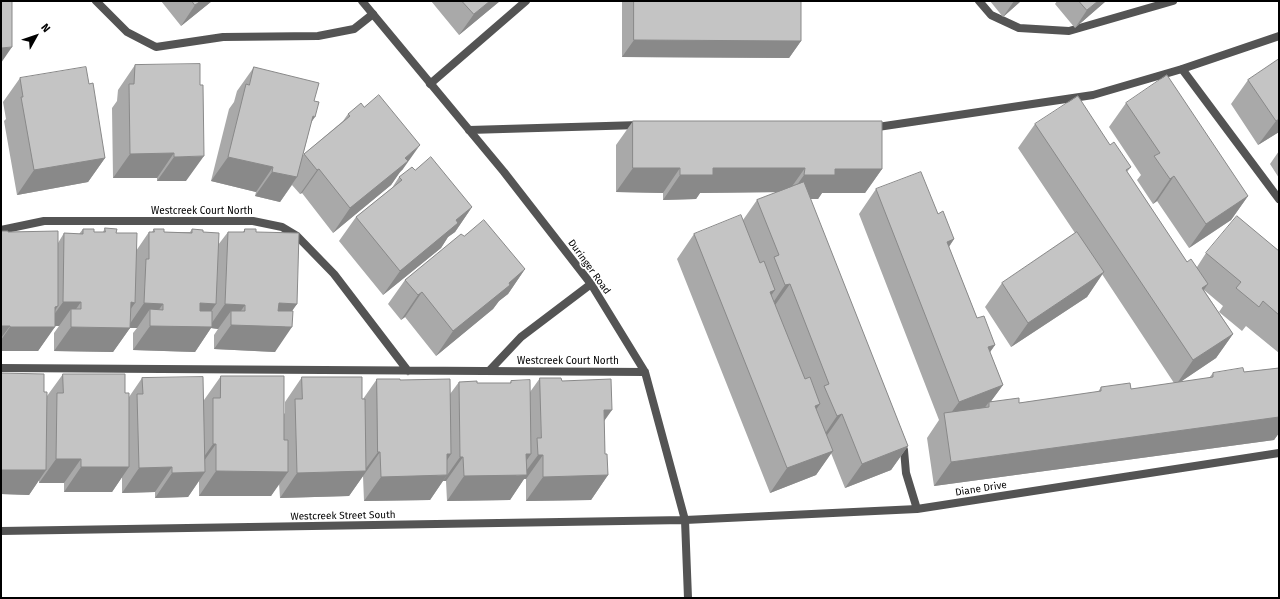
<!DOCTYPE html>
<style>
body{margin:0}
#map{position:relative;width:1280px;height:599px;overflow:hidden;background:#fff;font-family:"Fira Sans",sans-serif}
canvas{display:block}
.frame{position:absolute;inset:0;border:2px solid #000;pointer-events:none}
.north{position:absolute;left:16px;top:16px;width:40px;height:40px;-webkit-text-stroke:3px #fff;paint-order:stroke;rotate:50deg;font-size:11px;font-weight:700;line-height:16px;text-align:center;color:#000}
.north::after{content:'';display:block;margin:auto;width:14px;height:18px;background:#000;clip-path:polygon(50% 0,100% 100%,50% 72%,0 100%)}
</style>
<div id="map">
<canvas width="1280" height="599"></canvas>
<div class="frame"></div>
<div class="north">N</div>
</div>
<script>
const g = document.querySelector('canvas').getContext('2d');
g.lineJoin = 'round';
function stroke(path, color, width, dash) { g.strokeStyle = color; g.lineWidth = width; g.lineCap = dash ? 'butt' : 'round'; g.setLineDash(dash || []); g.stroke(path); }
function fill(path, color) { g.fillStyle = color; g.fill(path, 'evenodd'); }
function drawText(font, color, halo, rows, align = 'center') {
  g.font = font + ' "Fira Sans",sans-serif'; g.lineWidth = 3.5; g.setLineDash([]); g.textBaseline = 'middle'; g.strokeStyle = halo; g.fillStyle = color; for (const [text, x, y, turn = 0] of rows) {
    g.save(); g.translate(x, y); g.rotate((+turn || 0) * Math.PI / 180); g.textAlign = isNaN(turn) ? turn : align; if (halo) g.strokeText(text, 0, 0); g.fillText(text, 0, 0); g.restore();
  }
}
stroke(new Path2D(`
 M96 1 127 32 156 47 223 37 318 36 354 29 373 14
 M979 1 991 15 1019 28 1069 31 1173 1
 M1182 69 1279 199
 M430 84 526 1
 M871 128 1093 95 1182 69 1279 36
 M469 130 640 125
 M901 442 904 450 906 473 917 509
 M685 520 917 509 1279 453`), '#545454', 8);
stroke(new Path2D(`
 M362 1 504 172 591 284 645 372 685 520 688 598
 M1 230 44 221H253L282 227 297 236 334 274 408 371
 M1 368 645 372
 M489 371 521 337 591 284
 M1 531 685 520`), '#545454', 8);
fill(new Path2D(`
 M161 1H212L181 26Z
 M431 1H500L459 35Z
 M622 1H801V41L789 58 622 57Z
 M990 1H1021L1003 17Z
 M1057 1H1106L1075 28 1055 4Z
 M1279 59V132L1258 145 1231 104 1248 80Z
 M135 65 186 181H157V178H113L112 108 117 101 118 90Z
 M254 67 314 101 311 123 303 155 343 121 348 114 403 169 400 172 391 185 333 233 302 193 300 194 292 185 280 202 255 196 256 192 211 181 229 109 234 102 237 91Z
 M20 78 89 84 105 158 88 182 17 195 4 121 6 119 3 102Z
 M1126 103 1248 196 1231 220 1189 248 1157 201 1153 204 1137 180 1141 175 1109 127Z
 M633 121 882 169 865 193H822L818 199H810L908 446 891 470 845 488 831 453 816 475 770 493 677 259 694 234 743 220 757 200 777 192 700 193 696 199 663 200V193L616 192V145Z
 M1035 124 1110 145 1131 167 1127 172 1187 262 1197 267 1206 253 1279 251V353L1246 326 1242 331 1219 312 1223 306 1204 290 1233 334 1216 358 1180 382 1209 378 1213 373 1244 372 1279 368V433L1274 440 934 486 927 438 939 420 859 214 876 189 938 214 954 239 949 247 977 318 995 345 990 352 1003 385 991 401 1019 403 1098 392 1101 387 1131 389 1174 383 1102 274 1087 297 1011 347 985 307 1002 283 1075 233 1018 148Z
 M1279 151V178L1270 164Z
 M415 170 472 207 455 232 448 237 441 248 383 295 339 241 356 217 392 188 399 177Z
 M105 228 116 233 136 251 149 232H152L154 229 164 232H190L192 229 203 232 218 245 228 232H243L245 229 256 232 297 304 291 311 275 352 214 349V335L218 329 211 328 195 352 133 350V333L137 328H130L113 352 54 351V333L59 326H55L38 351H1V231L58 243 64 233 79 234 83 229 94 232H103Z
 M464 236 525 269 508 294 499 301 493 309 436 356 405 317 401 320 388 304 405 280Z
 M1 373 44 392 47 396 63 374 125 393 129 397 142 378 204 400 221 376 284 414 285 413V402L302 377 362 399H363L377 379 400 380 450 394 459 382 477 383H510L511 381 530 392 540 378 562 381 604 421 605 454 608 475 591 500 526 501V479H524L510 500 447 501 446 481H443L430 500 364 501 363 476 349 496 280 498 279 483 271 496H199V481L188 497 155 498V492L122 493V477L112 492H64V483H39V480L29 495 1 494Z`), '#a9a9a9');
fill(new Path2D(`
 M201 1H212L181 26 195 5Z
 M490 1H500L459 35 474 14Z
 M1014 1H1021L1003 17Z
 M1098 1H1106L1075 28 1087 10Z
 M634 40 801 41 789 58 622 57Z
 M12 47 1 63V48Z
 M313 116 315 117 298 141Z
 M1279 119V132L1258 145 1276 121Z
 M420 145 403 169 400 172 391 185 333 233 350 208 405 158Z
 M174 153 157 178H113L130 154Z
 M204 156 186 181H157L174 157Z
 M228 157 273 167 256 192 211 181Z
 M105 158 88 182 17 195 34 170Z
 M633 168H680L663 193 616 192Z
 M713 168H805L788 192 700 193 696 199 663 200 680 175Z
 M319 169 302 193 300 194 317 170Z
 M835 169H882L865 193H822L818 199H787L804 175Z
 M272 172 297 177 280 202 255 196Z
 M1174 176 1157 201 1153 204 1170 179Z
 M1248 196 1231 220 1189 248 1206 224Z
 M472 207 455 232 448 237 441 248 383 295 400 271 456 220Z
 M954 239 937 264 947 242Z
 M525 269 508 294 499 301 493 309 436 356 453 331Z
 M1104 272 1087 297 1011 347 1028 323Z
 M790 284 773 308 768 310 785 285Z
 M1208 284 1191 308 1202 288Z
 M775 290 758 314 770 292Z
 M422 292 405 317 401 320 418 295Z
 M63 302H81L71 316V309L59 326H46Z
 M131 302 135 303 118 327Z
 M144 303 163 304 150 322V309L137 328H127Z
 M200 303 216 304 200 327H209L225 304 245 305 231 325 279 303 297 304 281 327H292L275 352 214 349 231 325V311L218 329 211 328 195 352 133 350 150 326Z
 M58 306 44 327H55L38 351H1V340L10 327 55 307Z
 M1 326H10L1 338Z
 M71 327 130 328 113 352 54 351Z
 M1233 334 1216 358 1176 385 1193 360Z
 M995 345 978 369 988 347Z
 M1003 385 989 404V402L983 410 945 421 959 402Z
 M820 404 803 428 815 406Z
 M604 410H612L595 434Z
 M842 414 825 438 820 441 837 416Z
 M1279 417V433L1274 440 934 486 951 462Z
 M213 444H216L199 468H196Z
 M908 446 891 470 845 488 862 464Z
 M833 451 816 475 770 493 787 468Z
 M378 452H380L349 496 280 498 297 473 364 471Z
 M447 454H451L437 476 447 475 430 500 364 501 381 477Z
 M526 454H531L516 476 523 475 538 455H543L526 479H524L510 500 447 501 464 476Z
 M460 457H463L446 481H443Z
 M56 459H81L64 483H39Z
 M81 467H129L112 492H64Z
 M172 467 155 492 122 493 139 468Z
 M1 470H46L29 495 1 494Z
 M216 471 288 472 271 496H199Z
 M205 472 188 497 155 498 172 473Z
 M608 475 591 500 526 501 543 477Z`), '#898989');
const building = new Path2D(`
 M1 1H12V47L1 48Z
 M192 1H201L195 5Z
 M462 1H490L474 14Z
 M634 1H801V41L634 40Z
 M1079 1H1098L1087 10Z
 M1279 59V119L1276 121 1248 80Z
 M200 64V85H203L204 156 174 157V153L130 154 129 84H134L135 65Z
 M86 67 89 84 93 83 105 158 34 170 21 97H23L20 78Z
 M254 67 319 83 314 101 319 102 315 117 313 116 297 177 272 172 273 167 228 157 246 84 249 85Z
 M1167 75 1248 196 1206 224 1174 176 1170 179 1154 156 1160 153 1126 103Z
 M379 95 420 145 405 158 408 161 350 208 319 169 317 170 304 154 350 116 348 114 361 103 364 107Z
 M1078 96 1110 145 1114 142 1131 167 1126 170 1187 262 1191 259 1208 284 1202 288 1233 334 1193 360 1035 124Z
 M633 121H882V169H835V175H804L805 168H713V175H680V168H633Z
 M431 157 472 207 456 220 458 223 400 271 356 217 402 180 399 177 412 167 415 170Z
 M921 172 938 214 943 211 954 239 947 242 977 318 984 316 995 345 988 347 1003 385 959 402 876 189Z
 M804 182 908 446 862 464 842 414 837 416 824 386 829 384 790 284 785 285 774 257 779 255 757 200Z
 M741 215 760 263 764 261 775 290 770 292 805 379 810 377 820 404 815 406 833 451 787 468 694 234Z
 M1237 216 1279 251V315L1263 301 1259 307 1236 288 1241 282 1206 253Z
 M484 220 525 269 509 283 510 285 453 331 422 292 418 295 405 280 461 234 464 236Z
 M105 228 117 229 116 233H137L135 303 131 302 130 328 71 327V309H81V302H63L64 233 83 234V229H94V232H105Z
 M154 229H164V232L192 233V229L203 230V232L219 233 216 304 200 303V311H212V327L150 326V309L163 310V304L144 303 146 259H149V232H154Z
 M245 229H256V232L299 233 297 304 279 303 278 311H293L292 327 231 325V311H245V305L225 304 228 232H244Z
 M1 231H8V232L58 231V306L55 307V327H10V326H1Z
 M1077 232 1104 272 1028 323 1002 283Z
 M1243 368 1244 372 1279 368V417L951 462 944 413 989 407V402L1019 398V403L1101 391V387L1130 383 1131 389 1213 377V373Z
 M1 373 44 374V392H47L46 470H1Z
 M63 374H125V393H129V467H81V459H56L57 393H63Z
 M221 376H284V440H288V472L216 471V444H213V398H220Z
 M203 377 205 472 172 473V467L139 468 137 394H143L142 378Z
 M302 377H362V399H365L366 471 297 473 295 399H302Z
 M540 378H561L562 381 611 379 612 410H604L605 454H607L608 475 543 477V455H538L537 438H541Z
 M377 379H400V380L450 379 451 454H447V475L381 477 380 452H378Z
 M530 380 531 454H526L527 475 464 476 463 457H460L459 382 477 381V383H511V381Z`);
fill(building, '#c4c4c4');
stroke(building, '#898989', 1);
drawText('10px', '#000', '#fff', [
 ["Westcreek Court North",202,211],
 ["Duringer Road",589,267,54],
 ["Westcreek Court North",568,361],
 ["Diane Drive",981,489,-9],
 ["Westcreek Street South",343,516,-1]
]);
</script>
